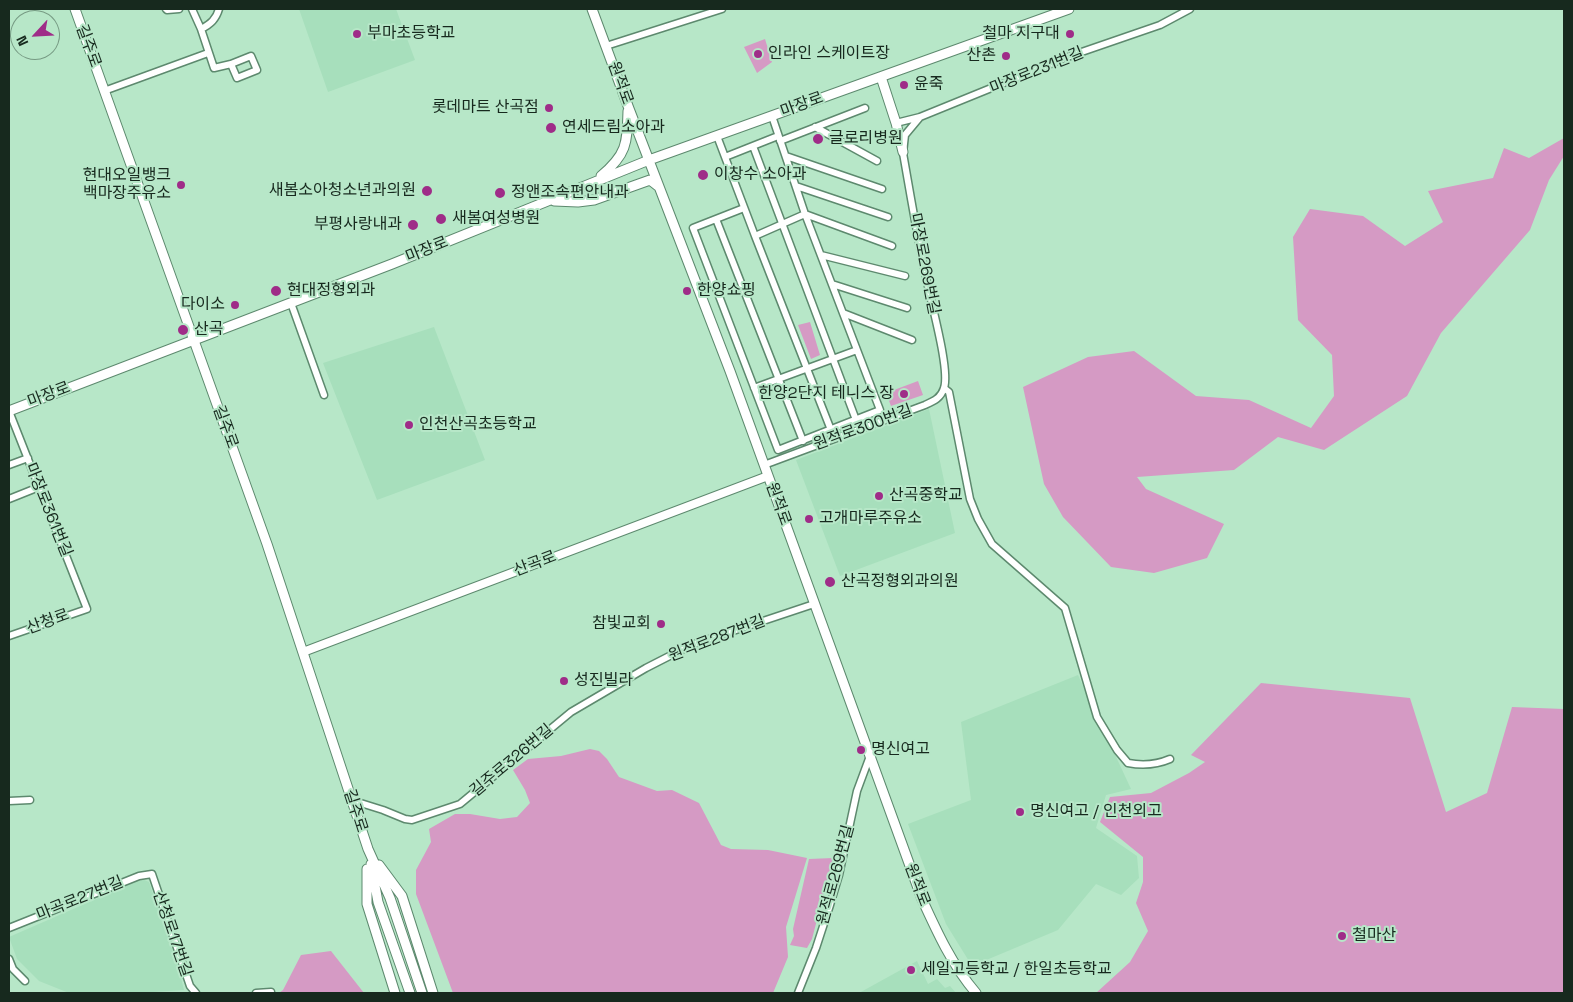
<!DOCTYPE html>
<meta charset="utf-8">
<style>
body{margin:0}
#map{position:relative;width:1573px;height:1002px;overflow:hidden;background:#b7e7c8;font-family:"Space Grotesk",sans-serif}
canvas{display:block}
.frame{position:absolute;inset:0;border:10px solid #17291e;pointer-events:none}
.north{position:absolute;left:10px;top:10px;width:50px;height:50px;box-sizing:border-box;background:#b7e7c8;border:1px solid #779b84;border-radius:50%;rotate:245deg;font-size:14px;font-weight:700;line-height:20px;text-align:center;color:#17291e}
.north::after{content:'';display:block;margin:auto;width:18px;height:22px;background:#9f2c88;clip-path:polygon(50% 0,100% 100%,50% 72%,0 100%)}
</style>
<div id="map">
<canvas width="1573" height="1002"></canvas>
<div class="frame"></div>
<div class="north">N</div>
</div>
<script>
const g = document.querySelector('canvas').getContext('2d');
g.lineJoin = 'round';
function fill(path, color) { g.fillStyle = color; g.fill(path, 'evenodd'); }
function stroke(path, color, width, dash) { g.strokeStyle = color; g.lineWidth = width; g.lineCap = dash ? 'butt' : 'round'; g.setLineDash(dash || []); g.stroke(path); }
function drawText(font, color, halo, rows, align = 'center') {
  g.font = font + ' "Space Grotesk","Noto Sans KR",sans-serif'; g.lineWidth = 4; g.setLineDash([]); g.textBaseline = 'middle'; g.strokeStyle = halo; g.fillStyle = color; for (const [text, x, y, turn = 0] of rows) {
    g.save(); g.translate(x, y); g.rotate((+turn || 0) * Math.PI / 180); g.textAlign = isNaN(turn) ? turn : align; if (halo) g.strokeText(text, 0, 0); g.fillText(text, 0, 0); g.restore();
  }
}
fill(new Path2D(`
 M299 9H396L415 60 328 92Z
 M434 327 485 460 377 500 323 363Z
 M929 409 955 533 840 576 796 460Z
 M1078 675 1131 789 1106 795 1096 828 1137 856 1139 878 1121 895 1096 884 1058 930 972 966 946 924 908 824 971 800 961 722Z
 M142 879 149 882 178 966 184 990 139 993H69L39 981 17 959 9 937Z
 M917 961 928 984 937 979 945 988 950 986 956 993H859Z`), '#a7dfbc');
fill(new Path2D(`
 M765 39 772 62 757 73 744 47Z
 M1564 138V156L1549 180 1530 230 1441 333 1407 396 1324 450 1278 437 1234 470 1137 477 1146 489 1224 524 1207 558 1154 573 1111 567 1063 517 1044 484 1023 387 1088 357 1134 351 1196 396 1249 400 1311 428 1334 396 1332 355 1298 320 1293 237 1310 209 1363 216 1405 246 1443 222 1428 191 1493 178 1504 148 1529 158Z
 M810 322 820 355 811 359 798 325Z
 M918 381 923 395 891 406 886 393Z
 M1261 683 1410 698 1446 812 1487 793 1512 707 1564 709V993H1096L1130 962 1148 931 1136 903 1143 882V857L1100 822 1110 797 1151 793 1189 773 1205 762 1191 755Z
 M590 749 599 751 607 759 619 777 657 791 672 790 699 803 721 845 731 849 768 850 807 858 786 927 788 957 773 993H453L416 894V870L431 842 429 829 455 814H470L500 819 517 817 530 803 525 790 513 770 528 759 561 756Z
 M833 858 812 939 807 948 790 945 794 936 793 929 809 859Z
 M331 951 364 993H279L283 990 301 955Z`), '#d59ac4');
const minor = new Path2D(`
 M166 9 167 10 179 9
 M192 9 201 29 214 68 231 64 251 56 257 70 237 78 231 64
 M201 29C211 24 216 19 219 9
 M606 46 722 9
 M104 91 208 53
 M896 123 920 117
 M815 127 877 161
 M717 136 755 236 805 214 772 116
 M780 141 865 108
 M753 146 856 420
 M786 156 882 189
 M725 157 778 136
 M796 186 888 217
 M744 208 693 228 778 450 880 410 805 214
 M805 214 892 246
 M716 219 803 441
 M755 236 831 430
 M821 255 905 276
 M832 284 907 308
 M291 303 324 395
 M843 313 912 340
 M754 388 857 350
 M944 388 949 392 970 499 978 519 992 544 1065 608 1097 717 1117 750 1128 763C1144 766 1156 765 1170 759
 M9 465 28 458
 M764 465 925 405C934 401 941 398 944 388 950 370 932 307 928 286 918 242 911 198 903 153L905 135 920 117 1070 56 1160 25 1190 9
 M9 499 39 487
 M9 636 87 609 9 411
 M351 800 383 810 405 819 412 820 460 804 571 712 646 668 691 645 814 604
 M9 801 30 800
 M9 928 139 876 152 874 190 986 196 993
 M9 959 13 969 25 981
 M256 993 271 992
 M798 993 816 948 830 905 839 875 857 791 870 756`);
const tertiary = new Path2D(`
 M303 652 768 476`);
const secondary = new Path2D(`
 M75 9 267 544 368 849 390 898 422 993
 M592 9 628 106 730 371 922 899C937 932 952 965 976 993
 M881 77 896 123 903 152
 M601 176C627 154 627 144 628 111
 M554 201 578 202 594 200 650 180 659 187
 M9 411 392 264 649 160 1069 9
 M371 864 378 902 410 993
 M379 865 402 896 433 993
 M367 869V904L395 993`);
stroke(minor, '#5d896e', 9);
stroke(tertiary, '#5d896e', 10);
stroke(secondary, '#5d896e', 11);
stroke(minor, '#fff', 6);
stroke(tertiary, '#fff', 8);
stroke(secondary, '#fff', 9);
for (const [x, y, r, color] of [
 [357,34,5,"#9f2c88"],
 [1070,34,5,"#9f2c88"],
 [758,54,5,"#9f2c88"],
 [1006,56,5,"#9f2c88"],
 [904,85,5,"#9f2c88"],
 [549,108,5,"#9f2c88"],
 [551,128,6,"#9f2c88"],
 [818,139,6,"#9f2c88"],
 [703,175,6,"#9f2c88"],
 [181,185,5,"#9f2c88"],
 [427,191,6,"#9f2c88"],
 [500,193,6,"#9f2c88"],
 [441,219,6,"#9f2c88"],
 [413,225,6,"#9f2c88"],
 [276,291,6,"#9f2c88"],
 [687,291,5,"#9f2c88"],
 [235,305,5,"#9f2c88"],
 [183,330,6,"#9f2c88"],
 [904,394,5,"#9f2c88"],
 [409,425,5,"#9f2c88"],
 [879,496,5,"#9f2c88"],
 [809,519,5,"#9f2c88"],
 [830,582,6,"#9f2c88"],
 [661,624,5,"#9f2c88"],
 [564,681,5,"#9f2c88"],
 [861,750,5,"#9f2c88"],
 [1020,812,5,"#9f2c88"],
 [1342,936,5,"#9f2c88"],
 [911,970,5,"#9f2c88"]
]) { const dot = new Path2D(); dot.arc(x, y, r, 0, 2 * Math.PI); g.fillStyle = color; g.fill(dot); stroke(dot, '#b7e7c8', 2); }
drawText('16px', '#17291e', '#b7e7c8', [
 ["부마초등학교",367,34],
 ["철마 지구대",1060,34,"right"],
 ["인라인 스케이트장",768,54],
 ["산촌",996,56,"right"],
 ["윤죽",914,85],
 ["롯데마트 산곡점",539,108,"right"],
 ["연세드림소아과",562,128],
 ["글로리병원",829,139],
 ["이창수 소아과",714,175],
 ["현대오일뱅크",171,176,"right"],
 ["백마장주유소",171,194,"right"],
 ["새봄소아청소년과의원",416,191,"right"],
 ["정앤조속편안내과",511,193],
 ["새봄여성병원",452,219],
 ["부평사랑내과",402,225,"right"],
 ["현대정형외과",287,291],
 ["한양쇼핑",697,291],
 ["다이소",225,305,"right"],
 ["산곡",194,330],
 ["한양2단지 테니스 장",894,394,"right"],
 ["인천산곡초등학교",419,425],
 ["산곡중학교",889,496],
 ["고개마루주유소",819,519],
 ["산곡정형외과의원",841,582],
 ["참빛교회",651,624,"right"],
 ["성진빌라",574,681],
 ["명신여고",871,750],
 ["명신여고 / 인천외고",1030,812],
 ["철마산",1352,936],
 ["세일고등학교 / 한일초등학교",921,970]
], 'left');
drawText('16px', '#17291e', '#b7e7c8', [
 ["길주로",88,46,70],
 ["마장로231번길",1037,71,-22],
 ["원적로",620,83,70],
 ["마장로",802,105,-20],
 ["마장로",427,250,-22],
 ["마장로269번길",924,264,79],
 ["마장로",49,395,-21],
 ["길주로",225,427,70],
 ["원적로300번길",863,428,-20],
 ["원적로",778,504,70],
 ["마장로361번길",48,510,68],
 ["산곡로",535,564,-21],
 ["산청로",48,622,-20],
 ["원적로287번길",717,639,-21],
 ["길주로326번길",512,761,-40],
 ["길주로",355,811,72],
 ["원적로269번길",836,875,-75],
 ["원적로",917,885,69],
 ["마곡로27번길",80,899,-22],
 ["산청로17번길",172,934,71]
]);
</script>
